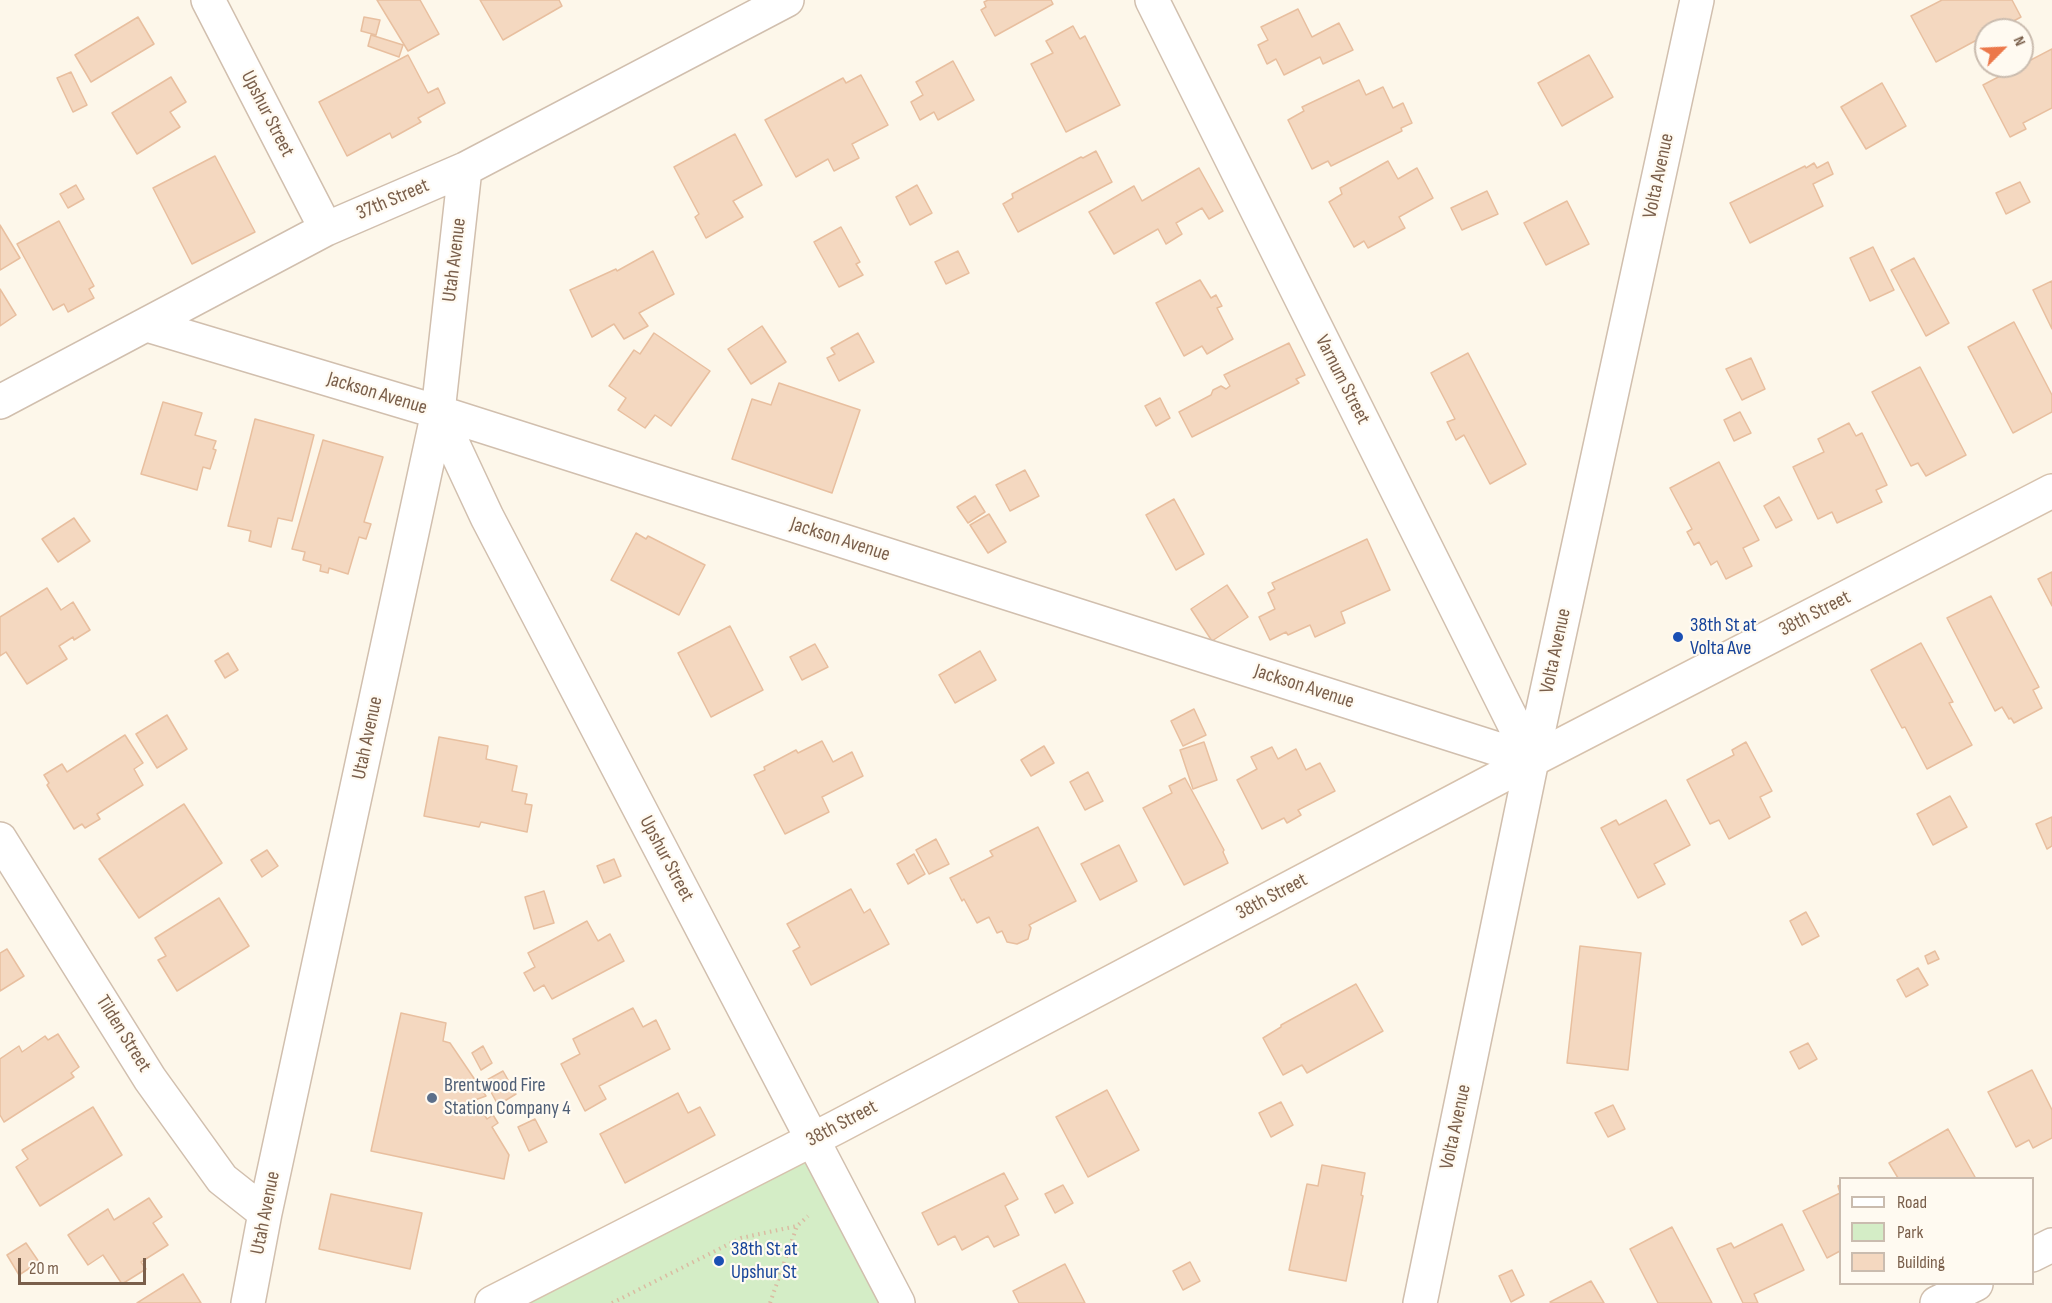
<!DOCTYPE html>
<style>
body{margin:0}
#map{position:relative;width:2052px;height:1303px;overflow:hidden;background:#fdf7ea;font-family:"Sofia Sans Condensed",sans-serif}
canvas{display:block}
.legend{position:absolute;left:1839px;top:1177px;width:195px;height:108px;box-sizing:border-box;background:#fffaf1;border:2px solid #cabcaf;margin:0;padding:8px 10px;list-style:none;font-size:18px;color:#7a5f4b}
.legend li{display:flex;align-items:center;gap:12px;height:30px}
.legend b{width:30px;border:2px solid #cabcaf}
.north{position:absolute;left:1974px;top:18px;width:60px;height:60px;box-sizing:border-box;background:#fffaf1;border:2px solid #cabcaf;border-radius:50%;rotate:66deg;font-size:16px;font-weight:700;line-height:24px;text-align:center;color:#7a5f4b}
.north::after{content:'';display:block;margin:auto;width:21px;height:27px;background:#ec784a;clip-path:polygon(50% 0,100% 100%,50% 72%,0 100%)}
.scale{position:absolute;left:18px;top:1258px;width:128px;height:27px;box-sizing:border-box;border:3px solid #7a5f4b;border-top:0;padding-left:8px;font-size:18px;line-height:21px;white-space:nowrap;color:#7a5f4b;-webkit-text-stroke:4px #fffaf1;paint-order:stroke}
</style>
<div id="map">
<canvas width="2052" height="1303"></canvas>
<ul class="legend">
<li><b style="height:8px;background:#fff"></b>Road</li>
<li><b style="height:16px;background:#d4edc6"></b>Park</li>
<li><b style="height:16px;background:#f4d8c0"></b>Building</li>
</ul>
<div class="north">N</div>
<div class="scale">20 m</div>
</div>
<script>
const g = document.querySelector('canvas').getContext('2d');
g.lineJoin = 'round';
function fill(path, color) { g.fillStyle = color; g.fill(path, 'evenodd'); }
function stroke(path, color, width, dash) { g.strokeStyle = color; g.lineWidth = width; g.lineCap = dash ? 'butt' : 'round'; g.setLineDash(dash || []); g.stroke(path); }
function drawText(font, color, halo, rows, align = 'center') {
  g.font = font + ' "Sofia Sans Condensed",sans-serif'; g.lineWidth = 4.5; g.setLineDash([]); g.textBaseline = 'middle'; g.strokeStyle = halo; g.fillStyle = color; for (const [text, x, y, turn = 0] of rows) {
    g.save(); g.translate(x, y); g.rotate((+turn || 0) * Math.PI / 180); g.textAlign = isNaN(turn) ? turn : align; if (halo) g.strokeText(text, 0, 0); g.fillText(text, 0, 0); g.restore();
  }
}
fill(new Path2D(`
 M812 1140 898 1303H492Z`), '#d4edc6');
const building = new Path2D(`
 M377 0H420L439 34 408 51Z
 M480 0H559L562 6 503 40Z
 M988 0H1051L1053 4 995 36 981 10 986 7 984 2Z
 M1942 0H2012L2021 17 1997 30H1986V35L1936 62 1911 16Z
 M1298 9 1312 37 1339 23 1353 50 1323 64 1320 57 1284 75 1276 59 1267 64 1258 45 1268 40 1261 27Z
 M138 17 154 44 91 82 75 55Z
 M364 17 380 20 376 35 361 31Z
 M1073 26 1080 39 1085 36 1120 105 1066 132 1031 64 1053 53 1046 41Z
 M371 35 403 45 399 57 368 46Z
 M2052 49V108L2023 123 2026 129 2010 137 1983 85Z
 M408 55 428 93 438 88 445 103 418 118 421 122 392 138 390 133 347 156 319 102Z
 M1589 55 1613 97 1562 126 1538 83Z
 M953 61 974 100 938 120 934 112 920 120 911 102 923 95 916 82Z
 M71 72 87 105 73 112 57 78Z
 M861 75 888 125 852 144 859 158 834 171 828 159 796 177 765 120 843 78 846 83Z
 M171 77 186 102 170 112 180 127 137 154 112 113Z
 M1359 80 1366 95 1383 87 1393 108 1403 103 1412 123 1401 128 1402 131 1331 166 1328 161 1312 169 1288 120 1304 111 1302 107Z
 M1882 83 1906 126 1866 149 1841 107Z
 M735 134 762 185 733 201 743 217 706 238 695 217 699 214 674 167Z
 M1096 151 1112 182 1018 232 1003 204 1013 198 1012 194 1081 157 1083 158Z
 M215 156 255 232 192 264 153 188Z
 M1388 161 1398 179 1417 168 1433 198 1399 217 1405 228 1368 248 1364 241 1354 247 1329 202 1342 194 1340 188Z
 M1828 162 1833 174 1813 184 1823 206 1750 243 1730 203 1805 166 1806 168 1814 163 1817 168Z
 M1199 168 1223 211 1209 219 1202 208 1176 223 1182 234 1166 244 1158 229 1114 254 1089 212 1134 186 1142 201Z
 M2020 182 2030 202 2006 214 1996 193Z
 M76 185 84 199 68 208 60 194Z
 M917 185 932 213 910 225 896 197Z
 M1487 191 1498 214 1462 230 1451 208Z
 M1567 201 1589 244 1546 265 1524 223Z
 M59 221 94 286 89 289 94 298 68 312 64 304 53 310 17 244Z
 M0 225 20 258 0 270Z
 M841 227 860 262 856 264 863 275 839 287 814 242Z
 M1873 247 1894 290 1870 301 1850 258Z
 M653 251 674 294 639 313 648 326 624 339 614 324 592 337 570 290 616 269 617 271Z
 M958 251 969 273 946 284 935 262Z
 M1914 258 1949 323 1926 336 1891 270Z
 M1200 280 1211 298 1216 295 1222 306 1217 308 1233 339 1207 354 1202 346 1184 356 1156 303Z
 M2052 281V329L2033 290Z
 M0 289 16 315 0 326Z
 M2014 322 2052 395V412L2013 433 1968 347Z
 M762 326 786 362 751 384 728 349Z
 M654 333 710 371 671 426 655 415 645 428 618 410 626 398 609 386 634 350 640 354Z
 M858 333 874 362 839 381 827 358 835 354 831 348Z
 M1289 343 1305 375 1296 379 1299 383 1192 437 1179 412 1211 395 1213 390 1221 386 1226 389 1230 386 1224 375Z
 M1468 353 1526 464 1490 484 1464 435 1456 440 1447 422 1455 419 1431 373Z
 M1751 358 1765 389 1742 400 1726 369Z
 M1920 367 1966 455 1926 476 1918 463 1911 466 1872 392Z
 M779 383 860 410 832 493 732 459 752 399 771 405Z
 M1160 398 1170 418 1156 426 1145 406Z
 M163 402 202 413 195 435 216 441 213 449 216 450 210 469 203 467 197 490 141 474Z
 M1740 412 1751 433 1734 441 1724 420Z
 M255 419 314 435 292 521 278 518 271 547 249 541 251 531 228 526Z
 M1849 423 1856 436 1862 433 1887 485 1876 490 1882 502 1837 523 1832 512 1818 519 1793 467 1824 452 1818 439Z
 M323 440 383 457 364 522 371 524 366 539 359 537 348 574 329 568 328 573 320 571 321 565 303 560 305 552 292 549Z
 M1719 462 1759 540 1743 548 1752 566 1726 579 1717 561 1711 565 1699 542 1694 545 1687 532 1692 529 1670 488Z
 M1025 470 1039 496 1010 511 996 485Z
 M975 496 985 512 968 523 957 507Z
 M1779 497 1792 520 1776 528 1764 506Z
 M1174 499 1204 554 1176 570 1146 515Z
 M989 514 1006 542 988 553 970 525Z
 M74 518 90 541 58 562 42 539Z
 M636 533 646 539 648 536 705 565 679 615 611 580Z
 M1367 539 1390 590 1341 612 1345 623 1315 637 1310 625 1288 635 1286 632 1270 640 1259 617 1275 609 1268 593 1275 589 1272 583Z
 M2052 572V606L2038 579Z
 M1227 585 1248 617 1212 641 1191 609Z
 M47 588 61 610 73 602 90 630 74 640 73 637 59 646 67 659 27 684 6 652 0 656V617Z
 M1991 596 2039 687 2033 690 2042 708 2014 723 2011 718 2009 719 2002 707 1995 711 1947 618Z
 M730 626 763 690 711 717 678 653Z
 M1921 643 1953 702 1949 703 1972 745 1927 769 1905 727 1902 728 1871 670Z
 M815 644 828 667 802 680 790 657Z
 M980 651 996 680 955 703 939 675Z
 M228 653 238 670 225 678 215 661Z
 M1194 709 1206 735 1183 746 1171 721Z
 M167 715 187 749 157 768 136 734Z
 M125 735 143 763 134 769 143 785 97 814 100 819 85 828 82 824 74 829 47 785 49 783 44 775 62 764 67 772Z
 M439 737 488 746 486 759 517 766 512 791 527 794 525 804 532 805 527 832 481 822 479 827 424 816Z
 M822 741 833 762 852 752 863 776 822 797 829 812 785 834 754 775 765 770 764 767 796 750 798 753Z
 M1204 742 1217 780 1193 789 1180 750Z
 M1746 742 1772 791 1760 797 1770 817 1729 839 1719 820 1710 824 1687 780 1734 755 1732 750Z
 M1044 746 1054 763 1031 776 1021 760Z
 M1272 747 1278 759 1296 749 1306 770 1320 763 1335 791 1298 810 1301 815 1287 823 1284 818 1262 829 1237 780 1257 769 1251 757Z
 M1088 772 1103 801 1085 810 1070 782Z
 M1185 778 1224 850 1223 852 1228 863 1184 885 1143 808 1172 793 1169 786Z
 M1950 796 1967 827 1933 845 1917 814Z
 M1666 800 1690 845 1654 864 1665 884 1638 898 1601 828 1616 820 1619 825Z
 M184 804 222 863 139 918 99 859Z
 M2052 817V846L2047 849 2036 824Z
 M1038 827 1076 901 1029 925 1031 928 1028 939 1017 944 1007 942 1002 931 997 933 989 917 977 923 964 899 962 901 950 878 993 856 990 851Z
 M936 839 949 864 929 874 916 850Z
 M1119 845 1137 881 1100 900 1081 864Z
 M267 850 278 866 262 877 251 860Z
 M914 854 925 874 908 884 897 864Z
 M614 859 621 876 604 883 597 866Z
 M851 889 864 913 870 909 889 944 811 985 793 951 800 947 787 924Z
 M544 891 554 923 534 929 525 897Z
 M219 898 249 946 177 991 158 960 166 956 155 938Z
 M1806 912 1819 936 1802 945 1790 921Z
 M587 921 598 941 610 934 624 961 552 999 544 985 534 991 524 973 535 967 528 953Z
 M1580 946 1641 953 1628 1070 1567 1063Z
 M7 949 24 976 0 991V953Z
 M1935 951 1939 959 1928 964 1925 956Z
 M1918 968 1928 985 1906 997 1897 980Z
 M1356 984 1383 1031 1307 1073 1302 1065 1283 1075 1263 1038 1281 1027V1025Z
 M633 1008 643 1027 656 1020 670 1049 599 1086 606 1099 585 1111 561 1064 580 1054 573 1039Z
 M401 1013 446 1023 443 1041 450 1043 486 1096 475 1100 487 1119 493 1115 498 1123 492 1127 509 1155 504 1179 371 1151Z
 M58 1034 79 1067 71 1073 74 1077 4 1122 0 1115V1059L19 1046 22 1052 45 1036 48 1040Z
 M1808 1043 1817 1059 1799 1069 1790 1052Z
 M483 1046 492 1063 481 1070 472 1053Z
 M2032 1070 2052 1110V1138L2033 1148 2029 1140 2016 1147 1988 1092Z
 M503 1071 516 1094 498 1105 485 1081Z
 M1107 1090 1139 1150 1088 1177 1056 1117Z
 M678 1093 688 1113 700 1107 715 1135 625 1183 600 1134Z
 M1281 1102 1293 1125 1271 1137 1259 1113Z
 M1613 1105 1625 1129 1608 1137 1595 1113Z
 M93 1107 122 1155 40 1206 16 1167 28 1159 22 1150Z
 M535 1119 547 1142 529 1151 518 1127Z
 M1948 1129 1975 1177 1973 1178H1898L1889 1163Z
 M1322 1165 1365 1173 1361 1195 1363 1196 1346 1281 1289 1270 1307 1184 1318 1186Z
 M1004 1173 1018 1199 1005 1206 1019 1235 994 1247 988 1236 962 1250 955 1236 938 1245 922 1213Z
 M1063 1185 1073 1203 1055 1213 1045 1194Z
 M1840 1185V1251L1827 1258 1803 1211 1840 1193 1838 1186Z
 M331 1194 422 1213 410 1269 319 1249Z
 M149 1198 162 1217 153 1223 168 1245 141 1262 146 1269 122 1284 103 1255 88 1265 68 1235 108 1209 114 1220Z
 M1782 1224 1804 1270 1754 1294 1758 1303H1743L1717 1249 1731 1243 1734 1248Z
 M1672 1227 1712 1303H1658L1630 1249Z
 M26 1243 39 1262 19 1275 7 1255Z
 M1190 1262 1200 1281 1183 1290 1173 1271Z
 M1065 1264 1085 1303H1019L1013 1291Z
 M1512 1270 1524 1295 1511 1302 1499 1276Z
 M183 1274 201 1303H137Z
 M1591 1281 1604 1303H1551L1550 1302Z`);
fill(building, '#f4d8c0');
stroke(building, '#e8bf9f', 1.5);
const minor = new Path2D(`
 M208 0 326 229
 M1152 0 1532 760
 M147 325 438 412 1532 760
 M0 402 326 229 465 169 787 0
 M438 412 487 517 898 1303
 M0 839 150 1079 222 1179 265 1213
 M2032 1255 2052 1245
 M248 1303 265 1213 438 412 465 169
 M1420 1303 1532 760 1697 0
 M1937 1303 1976 1284`);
const secondary = new Path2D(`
 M492 1303 837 1127 1532 760 2052 491`);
stroke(minor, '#d1bfae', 36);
stroke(secondary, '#d7c2ad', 36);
stroke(new Path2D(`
 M612 1303 741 1238 797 1226 808 1216
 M770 1303 797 1226`), '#dabba2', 4, [1.5, 4.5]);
stroke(minor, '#fff', 33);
stroke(secondary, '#fff', 33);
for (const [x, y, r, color] of [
 [1678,637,6,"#1a4fb4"],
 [432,1098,6,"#5c6f8a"],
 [719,1261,6,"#1a4fb4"]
]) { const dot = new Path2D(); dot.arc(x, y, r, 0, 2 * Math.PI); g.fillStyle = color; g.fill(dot); stroke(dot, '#fffaf1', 2); }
drawText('20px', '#7a5f4b', '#fffaf1', [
 ["Upshur Street",267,114,63],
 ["Volta Avenue",1659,176,-78],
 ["37th Street",393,200,-23],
 ["Utah Avenue",455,260,-83],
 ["Varnum Street",1342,380,63],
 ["Jackson Avenue",377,394,17],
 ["Jackson Avenue",840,540,18],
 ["38th Street",1815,614,-27],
 ["Volta Avenue",1556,651,-78],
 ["Jackson Avenue",1304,687,18],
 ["Utah Avenue",368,738,-78],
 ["Upshur Street",666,859,62],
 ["38th Street",1272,897,-28],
 ["Tilden Street",123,1034,58],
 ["38th Street",842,1124,-28],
 ["Volta Avenue",1456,1127,-78],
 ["Utah Avenue",266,1213,-79]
]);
drawText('20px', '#164399', '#fffaf1', [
 ["38th St at",1690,626],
 ["Volta Ave",1690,649],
 ["38th St at",731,1250],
 ["Upshur St",731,1273]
], 'left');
drawText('20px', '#4e5e75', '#fffaf1', [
 ["Brentwood Fire",444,1086],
 ["Station Company 4",444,1109]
], 'left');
</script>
